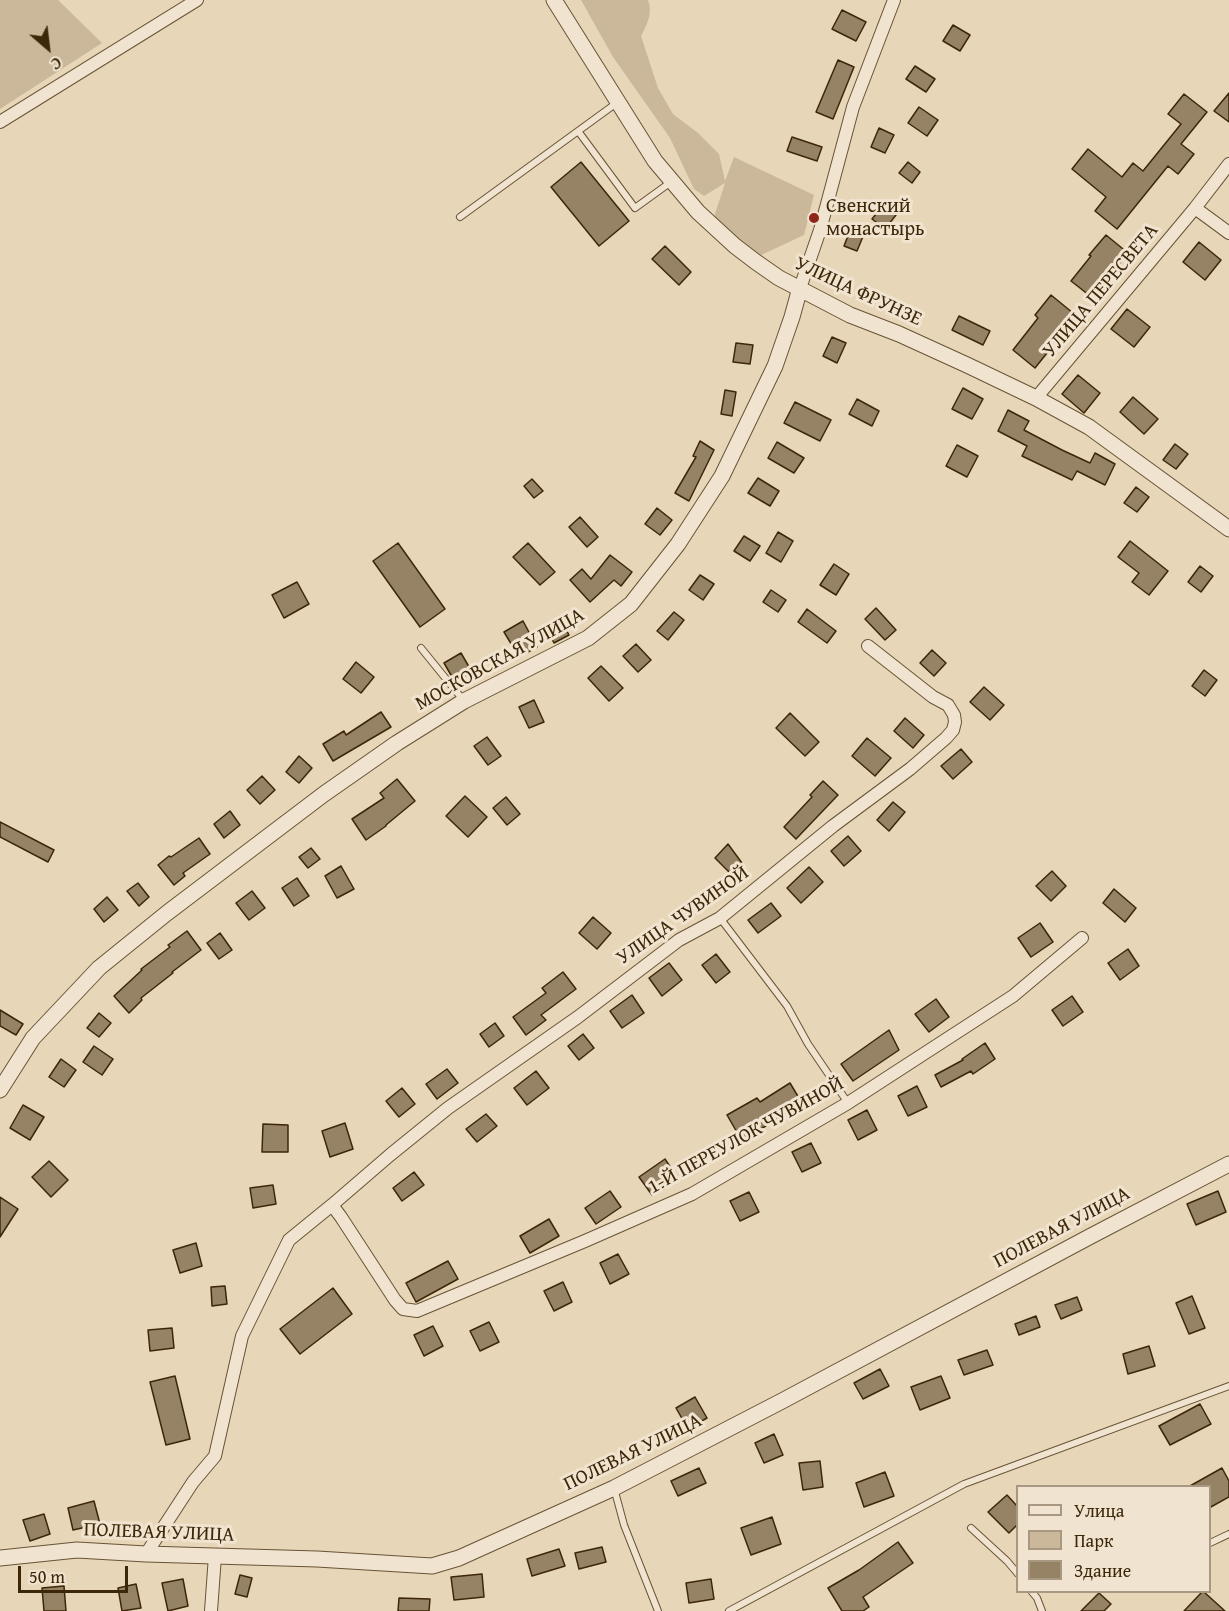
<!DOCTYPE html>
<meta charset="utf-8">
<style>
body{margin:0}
#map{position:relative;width:1229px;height:1611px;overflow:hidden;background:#e8d6b8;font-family:"Gentium Book Plus",serif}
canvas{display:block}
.legend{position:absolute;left:1016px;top:1485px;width:195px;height:108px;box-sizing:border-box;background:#f0e4d1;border:2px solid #a89881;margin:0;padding:8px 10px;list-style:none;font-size:18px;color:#3d2709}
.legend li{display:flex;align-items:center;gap:12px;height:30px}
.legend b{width:30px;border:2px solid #a89881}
.north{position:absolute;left:18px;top:18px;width:60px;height:60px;-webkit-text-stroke:4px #f0e4d1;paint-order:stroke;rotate:152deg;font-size:16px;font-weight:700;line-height:24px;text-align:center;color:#3d2709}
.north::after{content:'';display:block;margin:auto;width:21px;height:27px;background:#3d2709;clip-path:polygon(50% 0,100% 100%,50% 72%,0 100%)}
.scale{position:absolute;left:18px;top:1566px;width:110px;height:27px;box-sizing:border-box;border:3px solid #3d2709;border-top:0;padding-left:8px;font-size:18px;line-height:21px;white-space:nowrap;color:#3d2709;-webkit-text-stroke:4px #f0e4d1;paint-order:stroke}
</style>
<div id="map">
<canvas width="1229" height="1611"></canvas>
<ul class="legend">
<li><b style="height:8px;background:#f0e4d1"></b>Улица</li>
<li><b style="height:16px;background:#cbb89a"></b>Парк</li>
<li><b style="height:16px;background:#968264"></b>Здание</li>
</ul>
<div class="north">С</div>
<div class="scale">50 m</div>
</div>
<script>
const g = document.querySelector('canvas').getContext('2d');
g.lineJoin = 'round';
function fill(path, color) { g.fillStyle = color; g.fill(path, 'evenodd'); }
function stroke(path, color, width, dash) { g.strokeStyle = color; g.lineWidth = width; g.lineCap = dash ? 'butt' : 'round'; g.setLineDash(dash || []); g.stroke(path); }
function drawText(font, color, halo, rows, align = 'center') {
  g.font = font + ' "Gentium Book Plus",serif'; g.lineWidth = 6; g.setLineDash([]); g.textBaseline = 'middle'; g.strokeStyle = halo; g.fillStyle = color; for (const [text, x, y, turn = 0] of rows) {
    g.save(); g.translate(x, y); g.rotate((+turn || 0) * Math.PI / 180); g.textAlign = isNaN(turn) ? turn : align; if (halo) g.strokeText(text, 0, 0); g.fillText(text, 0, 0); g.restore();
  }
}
fill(new Path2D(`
 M0 0H58L102 43 0 109Z
 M581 0H648C653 13 647 25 641 36L658 88 673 114 698 133 719 154 725 181 734 157 814 195 804 235 757 257 714 217 725 183 704 196 694 189 670 138 613 57Z`), '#cbb89a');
const building = new Path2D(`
 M842 10 866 22 856 41 832 29Z
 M953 25 970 35 960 51 943 41Z
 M838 60 854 67 833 119 816 112Z
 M915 66 935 79 926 92 906 79Z
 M1229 93V122L1214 111Z
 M1184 94 1207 112 1181 144 1194 154 1178 174 1168 166 1117 229 1095 211 1106 197 1072 169 1088 149 1122 177 1133 163 1143 171 1181 124 1168 114Z
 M919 107 938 120 927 136 908 123Z
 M879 128 894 135 885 153 871 147Z
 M792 137 822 147 817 161 787 151Z
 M581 162 629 221 599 246 551 187Z
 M908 162 920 172 912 183 899 173Z
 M884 204 896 215 885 229 872 219Z
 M851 228 864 234 857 251 844 246Z
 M1106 235 1128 253 1108 278 1110 279 1094 299 1071 281 1091 256 1089 255Z
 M1199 242 1221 260 1205 280 1183 262Z
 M665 246 691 272 679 285 652 259Z
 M1051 295 1073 313 1047 345 1051 348 1035 368 1013 350 1038 318 1035 315Z
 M1127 309 1150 327 1134 347 1111 329Z
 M959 316 990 331 983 345 952 330Z
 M832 337 846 343 837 363 823 356Z
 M736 343 753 345 750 364 733 362Z
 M1078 375 1100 393 1084 413 1062 394Z
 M963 388 983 399 972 419 952 409Z
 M725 390 736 392 732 416 721 414Z
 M1133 397 1158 419 1144 434 1120 412Z
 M857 399 879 411 872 426 849 414Z
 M795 402 831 420 820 441 784 423Z
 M1008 410 1029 421 1024 430 1062 450 1090 463 1095 453 1115 464 1105 485 1077 471 1072 480 1022 456 1027 446 998 431Z
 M700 441 714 450 689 501 675 493 696 457 693 456Z
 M777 442 804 458 794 473 768 458Z
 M1175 444 1188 454 1176 469 1163 460Z
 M957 445 978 456 967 477 946 466Z
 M758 478 779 491 770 506 748 493Z
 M532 479 543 491 534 498 524 486Z
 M1136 487 1149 497 1137 512 1124 503Z
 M657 508 672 520 660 535 645 524Z
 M580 517 598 537 587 547 569 527Z
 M778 532 793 541 781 562 766 553Z
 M744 536 760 546 750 561 734 551Z
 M1130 541 1168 571 1149 595 1132 582 1139 573 1118 557Z
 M398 543 445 609 420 627 373 561Z
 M528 543 555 572 540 585 513 557Z
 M610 555 632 572 621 586 614 580 590 602 570 580 582 569 591 579Z
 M834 564 849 574 836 595 820 585Z
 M1200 566 1213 576 1201 592 1188 582Z
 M700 575 714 584 703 600 689 590Z
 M297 582 309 604 284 618 272 595Z
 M771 590 786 600 778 612 763 602Z
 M876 608 896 630 885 640 865 619Z
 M807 609 836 631 827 643 798 622Z
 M674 612 684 620 668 640 657 631Z
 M523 621 537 647 519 657 504 632Z
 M563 624 569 635 554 643 548 632Z
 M636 644 651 660 638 672 623 656Z
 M932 650 946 663 934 676 920 663Z
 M461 653 472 672 455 682 444 663Z
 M356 662 374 677 361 693 343 679Z
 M601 666 623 688 609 701 588 678Z
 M1204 670 1217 680 1205 696 1192 686Z
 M984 687 1004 705 990 720 970 702Z
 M534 700 544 722 529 728 519 707Z
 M381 712 391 727 333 761 323 744 344 731 346 735Z
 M790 713 819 742 805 756 776 728Z
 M905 718 924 735 913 748 894 731Z
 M487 737 501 756 488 765 474 746Z
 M867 738 891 758 875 776 852 756Z
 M961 749 972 762 953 779 941 766Z
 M299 756 312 768 299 783 286 772Z
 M262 776 275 790 260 804 247 790Z
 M397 779 415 801 386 825V826L366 840 352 819 384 798 380 793Z
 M823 781 838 795 796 839 784 827 812 797 810 795Z
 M465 796 487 817 468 837 446 816Z
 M506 797 520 814 507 825 493 808Z
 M893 802 905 812 889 831 877 820Z
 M230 811 240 825 224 838 214 824Z
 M0 822 54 850 48 862 0 837Z
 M848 836 861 851 844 866 831 851Z
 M199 838 210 854 183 873 185 876 174 885 158 865 169 856 171 857Z
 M728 844 742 863 731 874 715 858Z
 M311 848 320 859 308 868 299 857Z
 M341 866 354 889 337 898 325 876Z
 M809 867 823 882 801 903 787 888Z
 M1052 871 1066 886 1051 901 1036 886Z
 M297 878 309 896 294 906 282 888Z
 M138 883 149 897 139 906 127 891Z
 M1114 889 1136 908 1125 922 1103 903Z
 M252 891 265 908 249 920 236 903Z
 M107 897 118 910 104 922 94 909Z
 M771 903 781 916 758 933 748 920Z
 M593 917 611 933 597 949 579 933Z
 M1040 923 1053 942 1031 957 1018 938Z
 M187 931 201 950 172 972 173 973 141 998 142 1000 129 1013 114 996 142 970 141 969 170 947 168 945Z
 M220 933 232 950 219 959 207 943Z
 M1128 949 1139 966 1120 980 1108 963Z
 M716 954 730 972 716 983 702 965Z
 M669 963 682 980 662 996 649 978Z
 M563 972 576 989 541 1015 546 1020 526 1035 513 1017 546 993 542 988Z
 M632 995 644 1013 622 1028 610 1011Z
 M1072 996 1083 1012 1063 1026 1052 1010Z
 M936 999 949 1017 929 1032 915 1014Z
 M0 1010 23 1024 16 1035 0 1026Z
 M99 1013 111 1023 99 1037 87 1028Z
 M495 1023 504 1036 489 1047 480 1034Z
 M889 1030 899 1050 853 1081 841 1064Z
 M583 1034 594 1048 579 1060 568 1046Z
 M985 1043 995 1059 973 1074 971 1071 941 1087 935 1075 963 1060 962 1059Z
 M94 1046 113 1059 102 1075 83 1062Z
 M61 1059 76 1070 64 1087 49 1077Z
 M447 1069 458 1083 437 1099 426 1084Z
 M536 1071 549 1088 527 1105 514 1088Z
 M790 1083 802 1103 742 1141 727 1115 757 1098 760 1102Z
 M917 1086 927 1107 908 1116 898 1096Z
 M402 1088 415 1104 399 1117 386 1101Z
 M23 1105 44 1117 30 1140 10 1128Z
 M867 1110 877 1130 858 1140 848 1120Z
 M486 1114 497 1126 477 1142 466 1129Z
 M345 1123 353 1149 330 1157 322 1131Z
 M263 1124 288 1125V1152H262Z
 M811 1143 821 1163 802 1172 792 1152Z
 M665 1159 677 1177 652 1195 639 1177Z
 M49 1161 68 1180 51 1197 32 1177Z
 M414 1172 424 1185 402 1201 393 1188Z
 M273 1185 276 1204 253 1208 250 1188Z
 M610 1191 621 1207 596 1224 585 1208Z
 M1218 1191 1226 1212 1196 1225 1187 1204Z
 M749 1192 759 1212 740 1221 730 1201Z
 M0 1197 18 1209 0 1237Z
 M549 1219 559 1236 530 1253 520 1236Z
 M196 1243 202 1266 180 1273 173 1250Z
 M618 1254 629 1274 610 1284 600 1263Z
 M448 1261 458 1279 416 1302 406 1283Z
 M563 1282 572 1302 554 1311 544 1291Z
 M225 1286 227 1304 212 1306 211 1287Z
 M333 1288 352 1314 300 1354 280 1329Z
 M1192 1296 1205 1328 1189 1334 1176 1303Z
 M1077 1297 1082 1310 1061 1319 1055 1305Z
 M1036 1316 1040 1327 1019 1335 1015 1324Z
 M489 1322 499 1342 480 1351 470 1331Z
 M433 1326 443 1346 424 1356 414 1335Z
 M172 1328 174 1348 150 1351 148 1330Z
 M1149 1346 1155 1366 1128 1374 1123 1354Z
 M987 1350 993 1365 964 1375 958 1360Z
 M880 1369 889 1386 863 1399 854 1383Z
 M175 1376 190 1439 166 1445 150 1382Z
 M941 1376 950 1398 920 1410 911 1387Z
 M695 1397 707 1418 688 1429 676 1408Z
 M1200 1404 1211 1424 1170 1445 1159 1426Z
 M774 1434 783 1455 764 1463 755 1443Z
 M820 1461 823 1487 803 1490 799 1463Z
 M699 1468 706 1483 678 1496 671 1481Z
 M1222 1468 1229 1481V1497L1209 1508V1486H1190Z
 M885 1472 894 1496 864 1507 856 1483Z
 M1007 1495 1017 1506V1525L1009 1533 988 1512Z
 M94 1501 100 1524 73 1530 68 1508Z
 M44 1514 50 1534 30 1541 23 1520Z
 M772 1517 781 1544 751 1555 741 1528Z
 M898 1542 913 1563 863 1597 869 1607 863 1611H842L828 1588 859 1570Z
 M602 1547 606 1562 579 1569 575 1553Z
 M559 1549 565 1566 532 1576 527 1559Z
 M482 1574 484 1597 454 1600 451 1577Z
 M240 1575 252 1578 247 1597 235 1594Z
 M183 1579 188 1606 168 1611 162 1583Z
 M711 1579 714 1599 689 1603 686 1583Z
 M136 1584 141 1608 122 1611 118 1588Z
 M64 1586 66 1611H44L42 1588Z
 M1202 1592H1204L1225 1611H1184Z
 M1099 1593 1111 1604 1104 1611H1081Z
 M399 1598 430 1599 429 1611H398Z`);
fill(building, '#968264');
stroke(building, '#3d2709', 1.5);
const service = new Path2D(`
 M578 131 635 208 671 182
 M460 217 618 102
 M421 648 464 701
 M720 918 787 1006 808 1044 848 1103
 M614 1488 624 1525 658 1611
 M971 1528 1007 1561 1018 1574
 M1210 1543 1229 1534
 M1032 1592 1037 1598 1042 1611
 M729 1611 964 1484 1229 1386`);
const minor = new Path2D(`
 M0 122 197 0
 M1195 208 1229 233
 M800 288 820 230 853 107 894 0
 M1036 398 1195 208 1229 164
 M332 1205 390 1155 448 1108 578 1017 679 940 720 918 833 826 910 769 946 738 953 730 955 722 954 715 948 705 933 697 868 646
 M146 1554 193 1482 215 1456 242 1336 289 1240 332 1205 341 1217 395 1300 403 1309 417 1311 585 1241 692 1194 848 1103 1013 996 1082 938
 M211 1611 215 1556`);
const tertiary = new Path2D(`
 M554 0 655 161 698 212 735 246 756 262 779 278 850 315 899 334 967 365 1036 398 1089 427 1229 529
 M0 1090 33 1038 99 968 167 913 324 794 397 743 464 701 588 638 631 604 678 544 722 476 775 366 792 317 800 288
 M0 1558 77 1550 146 1554 317 1559 432 1566 459 1558 614 1488 782 1401 1091 1236 1229 1164`);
stroke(service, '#685335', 8);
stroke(minor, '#685335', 14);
stroke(tertiary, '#685335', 17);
stroke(service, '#f0e4d1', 6);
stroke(minor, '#f0e4d1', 12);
stroke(tertiary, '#f0e4d1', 15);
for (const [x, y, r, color] of [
 [814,218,6,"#8f2418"]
]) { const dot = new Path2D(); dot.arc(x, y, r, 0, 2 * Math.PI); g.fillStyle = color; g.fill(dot); stroke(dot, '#f0e4d1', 2); }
drawText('20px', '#3d2709', '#f0e4d1', [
 ["Свенский",826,207],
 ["монастырь",826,230]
], 'left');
drawText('20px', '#3d2709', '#f0e4d1', [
 ["УЛИЦА ПЕРЕСВЕТА",1101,291,-50],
 ["УЛИЦА ФРУНЗЕ",858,292,25],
 ["МОСКОВСКАЯ УЛИЦА",500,660,-29],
 ["УЛИЦА ЧУВИНОЙ",683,916,-35],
 ["1-Й ПЕРЕУЛОК ЧУВИНОЙ",746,1136,-29],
 ["ПОЛЕВАЯ УЛИЦА",1062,1228,-28],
 ["ПОЛЕВАЯ УЛИЦА",633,1453,-26],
 ["ПОЛЕВАЯ УЛИЦА",159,1533,2]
]);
</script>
